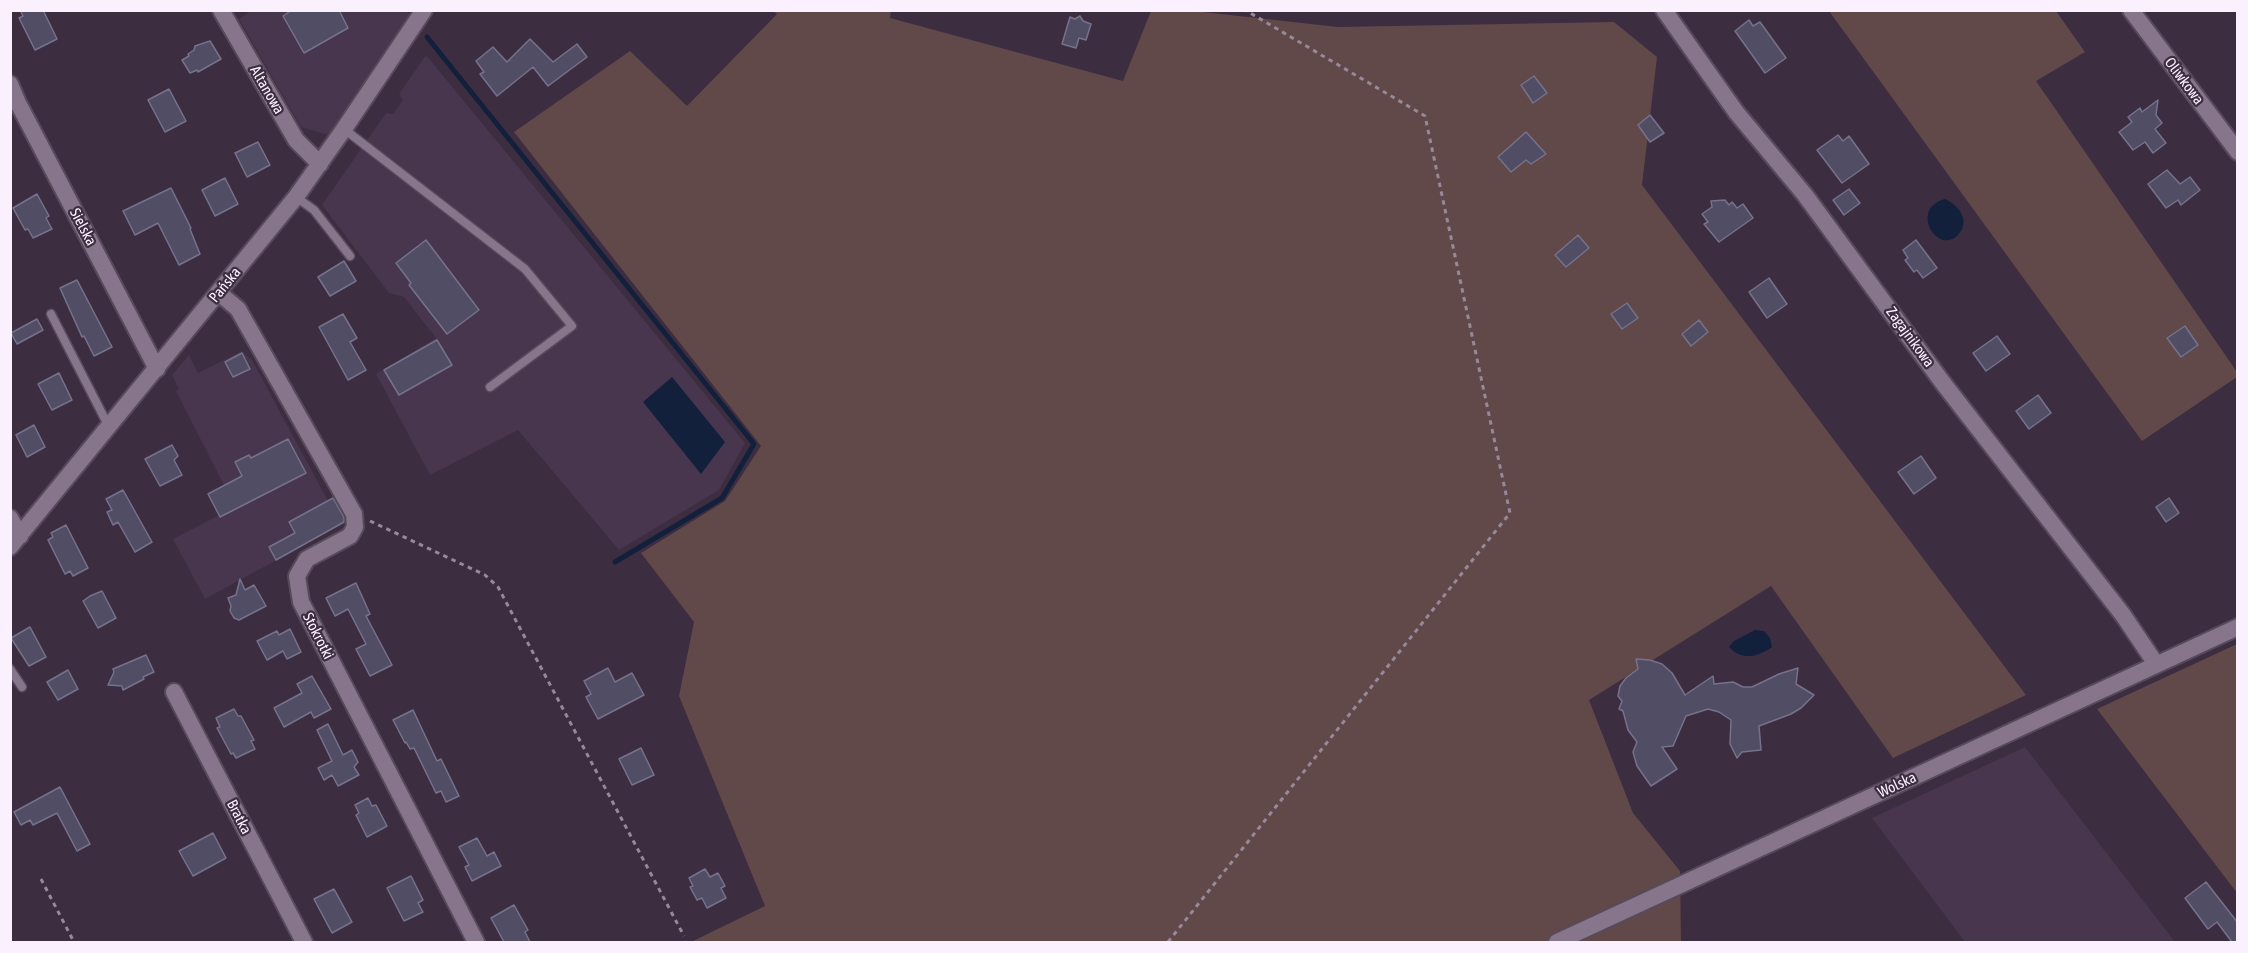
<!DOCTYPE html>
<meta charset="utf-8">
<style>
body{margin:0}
#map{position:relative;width:2248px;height:953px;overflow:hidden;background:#3d2d41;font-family:"Asap Condensed",sans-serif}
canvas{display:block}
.frame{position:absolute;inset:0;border:12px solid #fbf1fe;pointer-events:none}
</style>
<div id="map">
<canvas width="2248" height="953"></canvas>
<div class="frame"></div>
</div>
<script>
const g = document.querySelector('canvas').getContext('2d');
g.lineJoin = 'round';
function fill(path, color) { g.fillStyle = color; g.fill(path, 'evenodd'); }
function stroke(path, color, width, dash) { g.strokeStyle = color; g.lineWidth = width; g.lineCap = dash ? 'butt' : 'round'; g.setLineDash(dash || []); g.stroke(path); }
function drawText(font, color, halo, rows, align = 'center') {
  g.font = font + ' "Asap Condensed",sans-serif'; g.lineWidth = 4.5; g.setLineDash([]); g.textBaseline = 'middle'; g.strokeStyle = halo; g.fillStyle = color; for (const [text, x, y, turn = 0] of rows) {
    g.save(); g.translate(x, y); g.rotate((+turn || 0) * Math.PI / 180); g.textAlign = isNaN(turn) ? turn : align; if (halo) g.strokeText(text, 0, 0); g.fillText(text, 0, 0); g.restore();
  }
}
fill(new Path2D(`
 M252 10H406L410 15 328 135 301 127 239 19Z
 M426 55 745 443 719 490 619 550 518 430 430 475 376 374 436 338 404 297 389 293 322 205 386 113 393 114 403 100 399 94Z
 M242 351 252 360 341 525 205 599 173 539 235 507 176 391 179 389 172 375 189 355 198 373Z
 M2025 747 2175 942H1965L1872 818Z`), '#48354e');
fill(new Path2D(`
 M773 11H891L890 18 1123 81 1151 11H1194L1338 27 1614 22 1657 57 1642 185 2026 695 1893 758 1771 586 1589 700 1633 813 1680 871 1681 942H691L765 906 679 696 694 622 641 553 725 501 761 446 514 132 630 51 687 106 777 14Z
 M1829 11H2056L2085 52 2036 81 2237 372V377L2142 441Z
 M2237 644V893L2097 709Z`), '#614849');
fill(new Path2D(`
 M1945 199C1959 205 1971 221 1958 235 1937 256 1909 208 1945 199Z
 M672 377 725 442 701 474 643 402Z
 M1755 630 1764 631 1770 638 1772 647C1758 657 1742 661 1729 647L1734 641Z`), '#13203c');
stroke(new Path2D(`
 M427 37 754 444 722 498 615 562`), '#13203c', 5);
const building = new Path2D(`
 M20 10H43L57 39 35 50 19 18 23 16Z
 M292 10H339L348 28 304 53 283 16Z
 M1080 16 1083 21 1091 24 1086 40 1079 38 1076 48 1062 44 1070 17 1075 19Z
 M1749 20 1753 26 1760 22 1786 58 1765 73 1735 31Z
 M530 39 553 62 577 44 587 57 548 86 533 67 497 96 480 74 484 72 476 61 493 47 507 62Z
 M210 41 221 59 198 72 197 70 190 73 182 60 189 56 188 54 194 50 195 46Z
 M1534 76 1547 93 1533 103 1521 85Z
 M169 89 186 121 165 132 148 100Z
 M2158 100 2156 115 2162 123 2155 129 2166 143 2153 153 2145 142 2133 150 2119 132 2132 122 2128 117 2140 108 2142 112Z
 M1650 115 1664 133 1650 142 1638 125Z
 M1526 132 1546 154 1531 164 1526 160 1511 172 1498 157Z
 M1838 135 1843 141 1849 136 1869 164 1842 183 1817 150Z
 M258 142 270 165 247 177 235 153Z
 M2167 170 2180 184 2190 177 2200 190 2181 205 2178 200 2166 208 2148 184Z
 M225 178 238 204 215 216 202 190Z
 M171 188 191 228 190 229 200 254 179 265 158 223 135 235 123 211Z
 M1849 189 1860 203 1844 215 1833 200Z
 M37 194 49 216 46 218 52 229 33 238 28 229 25 230 13 208Z
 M1725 200 1729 205 1732 202 1737 208 1743 204 1753 218 1719 242 1704 224 1708 222 1702 214 1712 207 1711 201Z
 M1578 235 1589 248 1566 267 1555 255Z
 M426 240 479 310 447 334 409 285 411 283 396 263Z
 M1916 240 1937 268 1923 278 1917 270 1914 272 1905 260 1908 258 1903 250Z
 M344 261 356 281 330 296 318 277Z
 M1769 278 1787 304 1767 318 1749 292Z
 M77 280 112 347 94 356 84 336 82 337 60 288Z
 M1627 303 1638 318 1622 329 1611 314Z
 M343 314 357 338 350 342 366 370 348 380 319 327Z
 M37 319 43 330 17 344 11 333Z
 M1699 320 1708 332 1691 346 1682 334Z
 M2185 326 2198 345 2181 357 2167 338Z
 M1997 336 2010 354 1986 371 1973 353Z
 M437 340 452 365 399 395 384 370Z
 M242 353 250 369 233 377 225 362Z
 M59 373 72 400 52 410 38 384Z
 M2038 395 2051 413 2029 429 2016 411Z
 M34 425 45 447 27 457 16 435Z
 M288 439 306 473 220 517 208 494 242 476 235 462 249 455 251 458Z
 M172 445 178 456 174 460 182 475 160 486 145 459Z
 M1921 456 1936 478 1914 494 1898 472Z
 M123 490 152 542 135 552 118 522 113 525 107 512 112 510 106 499Z
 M333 498 344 517V522L276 560 269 547 295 533 289 522Z
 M2169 498 2179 513 2166 522 2156 507Z
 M66 525 88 568 73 576 70 571 65 574 48 540 53 537 51 533Z
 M240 579 245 590 254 585 266 606 239 620 234 618 230 611 231 606 228 598 236 595Z
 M356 583 370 614 366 616 392 665 370 676 356 649 366 644 348 609 335 616 326 598Z
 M102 591 116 618 98 628 83 601 90 596Z
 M30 627 46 657 29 666 11 638Z
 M290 629 301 652 287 659 283 651 267 660 257 641 277 631 279 635Z
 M146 655 154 672 143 677 144 679 123 690 122 686 108 685 114 672 113 669Z
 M1636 659 1650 660 1662 664 1672 673 1685 695 1713 676 1714 684 1733 682 1743 687H1752L1779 674 1798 668 1796 684 1814 695 1801 708 1791 714 1759 726 1761 750 1742 752 1737 758 1730 744 1731 720 1719 712 1708 709 1686 716 1673 746 1662 747 1677 769 1651 786 1637 766 1633 752 1637 742 1628 730 1623 711 1619 709 1622 701 1618 696 1620 686 1626 678 1638 669Z
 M608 668 615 682 632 673 644 695 598 719 586 697 591 694 584 681Z
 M68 670 78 689 58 700 47 682Z
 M312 676 331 709 314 718 311 712 284 727 274 708 302 693 297 684Z
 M234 709 238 716H241L254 740 251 741 255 749 236 758 233 753 231 754 217 728 220 727 216 718Z
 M413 710 437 761 441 759 459 796 446 802 441 791 436 793 414 748 410 749 406 742 405 743 393 720Z
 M328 724 343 755 352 750 358 762 354 767 359 775 338 786 332 775 324 780 318 768 332 761 317 730Z
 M641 748 654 775 632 785 619 759Z
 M60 787 90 844 77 851 57 813 33 825 30 820 21 825 14 812Z
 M368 798 372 806 376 805 387 826 367 837 356 815 359 813 355 805Z
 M213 833 226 858 193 876 179 851Z
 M477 838 487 856 494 852 501 866 472 881 465 867 469 865 459 847Z
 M705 869 710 877 718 873 725 886 721 888 726 898 707 908 702 898 697 900 690 887 693 886 689 878Z
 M411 876 423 900 418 903 423 912 404 921 387 888Z
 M2206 882 2238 923V942H2232L2217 922 2208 929 2185 898Z
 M334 889 352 922 332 933 314 899Z
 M514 905 528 930 525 932 530 942H504L491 918Z`);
fill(building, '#504d65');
stroke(building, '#76728c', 1.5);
const service = new Path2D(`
 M344 129 525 269 572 326 490 387
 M296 197 314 210 350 256
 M51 314 109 427
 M10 669 22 687`);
const minor = new Path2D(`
 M221 10 296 140 320 164
 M1664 10 1736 112 1805 195 1943 383 2123 615 2156 664
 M2131 10 2238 152
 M10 84 18 103 157 369
 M219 293 238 309 354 514 355 527 350 536 307 559 297 576 301 602 476 942
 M10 518 20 536
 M10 547 296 197 344 129 424 10
 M174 692 304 942`);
const tertiary = new Path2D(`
 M1557 942 2238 627`);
stroke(service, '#574a5b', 11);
stroke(minor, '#574a5b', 20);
stroke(tertiary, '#574a5b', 20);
stroke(new Path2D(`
 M370 521 485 575 498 587 684 936
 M41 879 74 942
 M1168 942 1510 513 1425 116 1245 10`), '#97899a', 3, [4.5, 4.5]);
stroke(service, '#86758b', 8);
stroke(minor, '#86758b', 16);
stroke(tertiary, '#86758b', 16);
drawText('15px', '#fbf1fe', '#3d2d41', [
 ["Oliwkowa",2184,81,53],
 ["Altanowa",267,90,60],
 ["Sielska",83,227,62],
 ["Pańska",225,285,-51],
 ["Zagajnikowa",1910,337,54],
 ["Stokrotki",318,636,63],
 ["Wolska",1897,785,-25],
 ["Bratka",239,817,63]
]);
</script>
